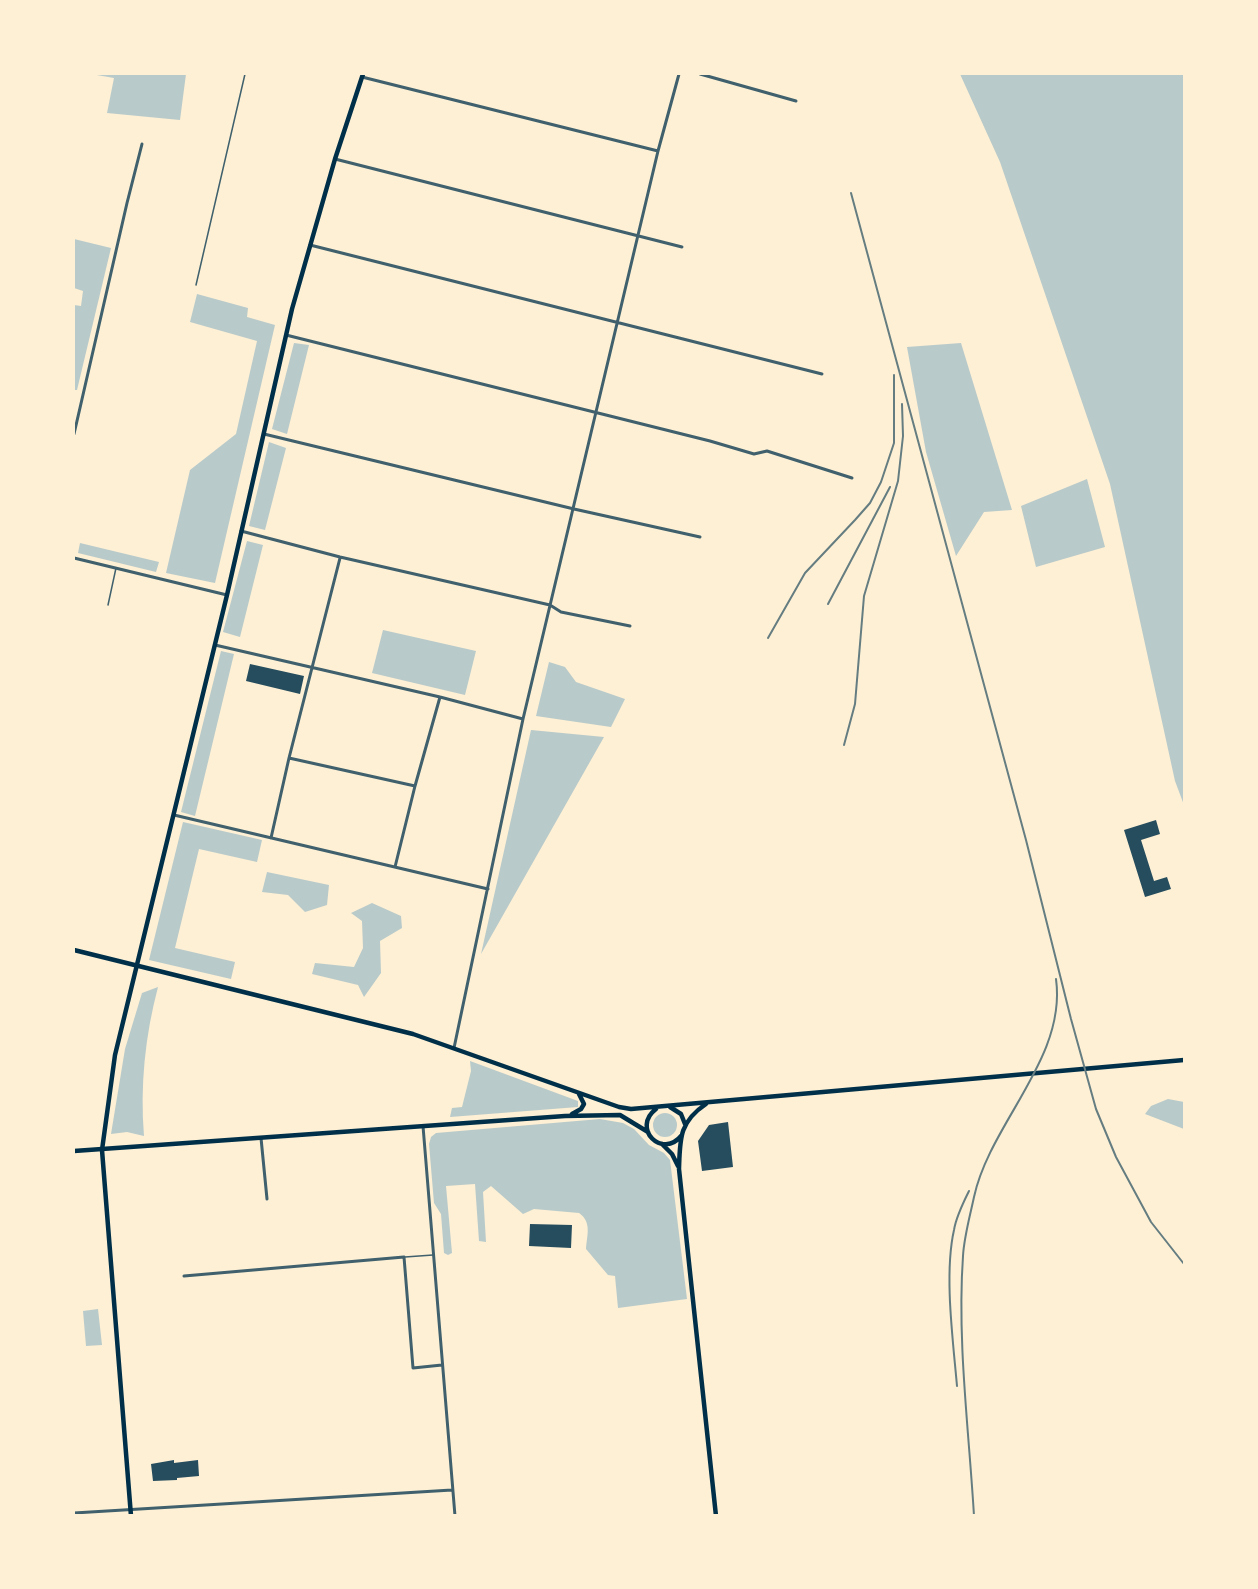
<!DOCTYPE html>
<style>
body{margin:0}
#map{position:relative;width:1258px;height:1589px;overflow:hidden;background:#fdf0d5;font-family:"Roboto Serif",serif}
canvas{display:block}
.frame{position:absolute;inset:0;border:75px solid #fdf0d5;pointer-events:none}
</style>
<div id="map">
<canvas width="1258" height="1589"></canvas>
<div class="frame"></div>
</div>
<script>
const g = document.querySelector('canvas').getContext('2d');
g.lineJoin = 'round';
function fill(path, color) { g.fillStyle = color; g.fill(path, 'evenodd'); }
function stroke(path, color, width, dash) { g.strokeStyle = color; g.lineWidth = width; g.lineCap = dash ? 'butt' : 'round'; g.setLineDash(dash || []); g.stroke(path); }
fill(new Path2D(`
 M91 74H186L180 120 107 113 114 78Z
 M960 74H1184V805L1175 781 1110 484 1000 162Z
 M74 239 111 248 77 390H74V305L81 306 83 291 74 288Z
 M197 294 248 308 247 317 275 325 215 583 166 573 190 470 236 434 257 341 190 322Z
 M294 343 309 345 287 434 272 429Z
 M961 343 1012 510 984 512 956 556 926 452 907 347Z
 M269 442 286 448 265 530 249 526Z
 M1087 479 1105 547 1036 567 1021 506Z
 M247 541 263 545 240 637 223 632Z
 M80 543 159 562 156 572 78 553Z
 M383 630 476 651 465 695 372 673Z
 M221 651 234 654 195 816 181 812Z
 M549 662 565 667 576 682 625 699 611 727 536 716Z
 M531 730 604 737 481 954Z
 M183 822 262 840 257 862 199 849 175 948 235 962 231 979 149 960Z
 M267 872 329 885 327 905 305 912 288 895 262 892Z
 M372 903 401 916 402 928 380 941 381 973 364 997 358 985 312 974 315 963 354 967 363 948 362 921 351 913Z
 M158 987C145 1036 140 1086 144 1136L127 1132 111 1134 125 1049 142 993Z
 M470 1061 578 1101V1107L450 1117 452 1108 462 1107 471 1071Z
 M1168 1099 1184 1102V1129L1145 1114 1151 1106Z
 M653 1125a12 12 0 1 1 24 0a12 12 0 1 1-24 0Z
 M600 1119 623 1123 634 1129 649 1145 664 1153 670 1160 687 1299 618 1308 615 1276 608 1275 586 1249C587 1235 592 1222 579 1213L534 1209 523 1214 491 1186 483 1192 486 1242 479 1241 475 1184 446 1186 452 1253 448 1255 444 1253 441 1214 434 1203 429 1144 431 1137 436 1133Z
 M98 1309 102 1345 86 1346 83 1311Z`), '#b9caca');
fill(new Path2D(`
 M250 664 304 676 300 694 246 681Z
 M1156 820 1160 834 1141 840 1154 881 1167 877 1171 889 1145 897 1124 830Z
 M728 1122 733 1167 702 1171 698 1141 709 1125Z
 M530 1224 572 1225 571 1248 529 1246Z
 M174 1460V1463L198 1460 199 1476 177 1478V1480L153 1481 151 1464Z`), '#264d5e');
stroke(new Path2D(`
 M196 285 245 74
 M108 605 116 568
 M405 1257 433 1255`), '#3f606c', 1.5);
stroke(new Path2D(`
 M700 74 796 101
 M362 77 658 151
 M335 159 682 247
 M310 245 822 374
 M286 335 710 441 754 454 767 451 852 478
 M74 434 127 203 142 144
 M264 434 574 509 700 537
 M241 531 340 557 550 605 561 612 630 626
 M74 558 227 595
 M215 645 440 697 523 719
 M289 758 415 786
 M174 815 488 889
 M271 838 289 758 340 558
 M395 867 415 786 440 697
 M454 1048 523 719 658 151 679 74
 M423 1126 455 1516
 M261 1138 267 1199
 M184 1276 404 1257 413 1368 442 1365
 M74 1513 452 1490`), '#3f606c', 3);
stroke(new Path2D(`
 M74 950 413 1034 619 1107 631 1109 1184 1060
 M706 1104C679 1122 680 1139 679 1169L716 1516
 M670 1107 681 1114 685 1124
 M656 1109C631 1128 662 1160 682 1135
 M572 1114 581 1109 584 1104 579 1094
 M662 1144 672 1154 678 1166
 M74 1151 565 1116 620 1115 648 1132`), '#003049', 4.5);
stroke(new Path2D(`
 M131 1516 102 1150 115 1055 227 595 292 309 335 159 363 74`), '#003049', 4.5);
stroke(new Path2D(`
 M851 193 1026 840 1071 1019 1096 1109 1116 1157 1151 1222 1184 1264
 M828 604 890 487
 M768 638 805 573 855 520 870 503 881 482 894 443V375
 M844 745 855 704 864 596 898 481 903 436 902 404
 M957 1386C953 1340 944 1274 954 1230 956 1217 963 1203 969 1191
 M974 1516C969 1431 957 1341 963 1256 964 1237 970 1216 974 1197 990 1123 1067 1058 1056 979`), '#657d81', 2);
</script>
